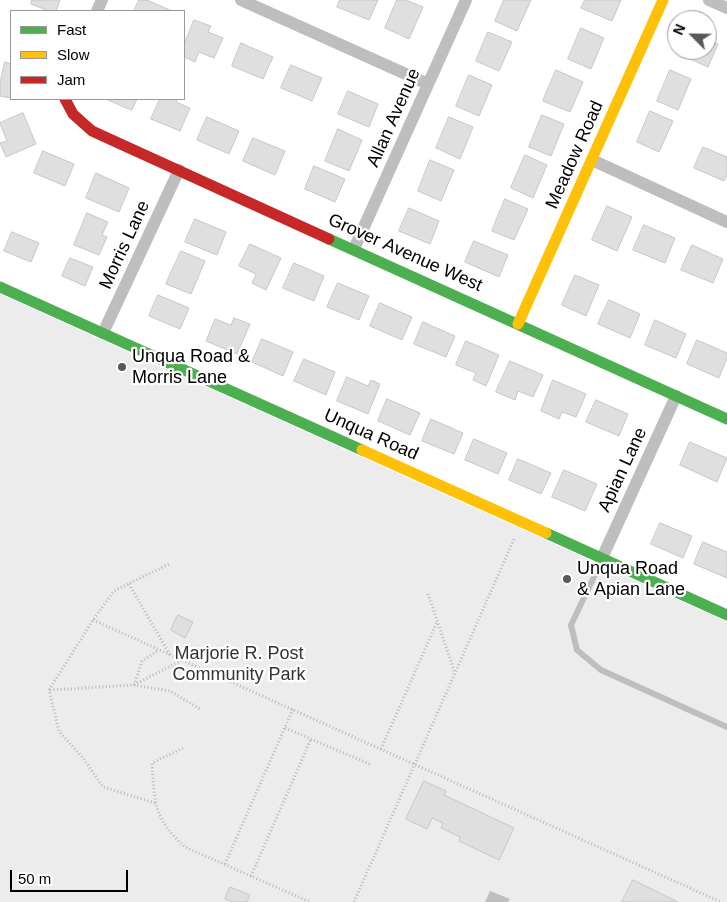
<!DOCTYPE html>
<style>
body{margin:0}
#map{position:relative;width:727px;height:902px;overflow:hidden;background:#fff;font-family:Arial,sans-serif}
canvas{display:block}
.legend{position:absolute;left:10px;top:10px;width:175px;height:90px;box-sizing:border-box;background:#fff;border:1px solid #999;margin:0;padding:6px 9px;list-style:none;font-size:15px;color:#000}
.legend li{display:flex;align-items:center;gap:10px;height:25px}
.legend b{width:25px;border:1px solid #999}
.north{position:absolute;left:667px;top:10px;width:50px;height:50px;box-sizing:border-box;background:#fff;border:1px solid #999;border-radius:50%;rotate:293deg;font-size:14px;font-weight:700;line-height:20px;text-align:center;color:#000}
.north::after{content:'';display:block;margin:auto;width:18px;height:22px;background:#595959;clip-path:polygon(50% 0,100% 100%,50% 72%,0 100%)}
.scale{position:absolute;left:10px;top:870px;width:118px;height:22px;box-sizing:border-box;border:2px solid #000;border-top:0;padding-left:6px;font-size:15px;line-height:18px;white-space:nowrap;color:#000;-webkit-text-stroke:4px #fff;paint-order:stroke}
</style>
<div id="map">
<canvas width="727" height="902"></canvas>
<ul class="legend">
<li><b style="height:6px;background:#4caf50"></b>Fast</li>
<li><b style="height:6px;background:#ffc107"></b>Slow</li>
<li><b style="height:6px;background:#c62828"></b>Jam</li>
</ul>
<div class="north">N</div>
<div class="scale">50 m</div>
</div>
<script>
const g = document.querySelector('canvas').getContext('2d');
g.lineJoin = 'round';
function fill(path, color) { g.fillStyle = color; g.fill(path, 'evenodd'); }
function stroke(path, color, width, dash) { g.strokeStyle = color; g.lineWidth = width; g.lineCap = dash ? 'butt' : 'round'; g.setLineDash(dash || []); g.stroke(path); }
function drawText(font, color, halo, rows, align = 'center') {
  g.font = font + ' Arial,sans-serif'; g.lineWidth = 4.5; g.setLineDash([]); g.textBaseline = 'middle'; g.strokeStyle = halo; g.fillStyle = color; for (const [text, x, y, turn = 0] of rows) {
    g.save(); g.translate(x, y); g.rotate((+turn || 0) * Math.PI / 180); g.textAlign = isNaN(turn) ? turn : align; if (halo) g.strokeText(text, 0, 0); g.fillText(text, 0, 0); g.restore();
  }
}
fill(new Path2D(`
 M0 294 727 622V902H0Z`), '#ececec');
fill(new Path2D(`
 M490 891 510 899 508 902H485Z`), '#bfbfbf');
const building = new Path2D(`
 M32 0H60L56 11H49L31 4Z
 M139 0H147L172 11H134Z
 M340 0H378L369 20 337 7Z
 M397 0H406L423 7 409 39 385 28Z
 M504 0H531L517 31 495 21Z
 M585 0H621L612 21 581 8Z
 M194 20 211 26 208 32 223 38 214 58 199 52 195 62 184 57V45Z
 M581 28 604 38 591 69 568 59Z
 M488 32 512 42 499 71 476 61Z
 M707 39 718 44 708 67 677 53 678 50H707Z
 M241 43 273 57 263 79 232 66Z
 M5 62 11 64V98L0 96V83Z
 M291 65 322 78 312 101 281 88Z
 M556 70 583 82 570 112 543 101Z
 M670 70 691 79 678 110 657 101Z
 M469 75 492 85 479 116 456 106Z
 M348 91 378 104 369 127 338 114Z
 M106 99H137L132 110Z
 M160 99H177L176 102 190 108 180 131 151 119Z
 M650 111 673 121 659 152 637 142Z
 M23 113 36 144 6 157 0 143 7 141 0 123Z
 M542 115 564 124 551 156 529 147Z
 M207 117 239 131 229 154 197 140Z
 M449 117 473 127 460 159 436 148Z
 M338 129 362 140 349 171 325 161Z
 M253 138 285 151 275 175 243 161Z
 M703 147 727 157V175L724 181 694 168Z
 M43 151 74 164 65 186 34 173Z
 M525 155 547 165 533 198 511 188Z
 M430 160 454 170 441 201 418 191Z
 M314 166 345 179 335 202 305 189Z
 M96 173 129 188 119 212 86 198Z
 M505 199 528 209 514 240 492 231Z
 M607 206 632 217 617 251 592 240Z
 M409 208 439 221 430 244 399 231Z
 M87 213 108 222 102 235 107 237 99 255 74 245Z
 M195 219 226 232 217 255 185 242Z
 M644 225 675 238 665 263 633 250Z
 M12 232 39 243 31 262 4 251Z
 M474 241 508 255 499 277 465 262Z
 M250 244 281 258 266 290 252 283 256 274 239 266Z
 M692 245 723 259 713 283 681 270Z
 M181 251 205 261 191 294 166 284Z
 M70 258 93 267 85 286 62 276Z
 M294 263 324 276 314 301 283 288Z
 M575 275 599 285 586 316 562 305Z
 M338 283 369 296 359 320 327 307Z
 M158 295 189 308 180 329 149 316Z
 M609 300 640 314 630 338 598 324Z
 M380 303 412 317 402 340 370 326Z
 M234 318 250 324 237 354 206 341 215 319 231 325Z
 M655 320 686 334 676 358 645 345Z
 M423 322 455 336 446 357 414 344Z
 M262 339 293 352 283 376 252 362Z
 M697 340 727 353V358L719 378 687 364Z
 M466 341 499 355 486 386 473 380 476 373 456 365Z
 M304 359 335 372 326 395 294 381Z
 M510 361 543 375 533 397 518 391 515 400 496 392Z
 M347 377 368 386 371 380 380 384 368 414 337 401Z
 M553 380 586 394 576 417 562 412 559 419 541 411Z
 M387 399 420 413 410 435 378 421Z
 M596 400 628 414 619 436 586 422Z
 M431 419 463 433 454 454 422 441Z
 M474 439 507 453 498 474 465 460Z
 M690 442 727 458 717 482 680 465Z
 M518 459 551 473 541 494 509 480Z
 M564 470 597 484 585 511 552 497Z
 M660 523 692 536 683 558 651 544Z
 M703 542 727 552V578L694 564Z
 M178 615 193 622 185 638 171 630Z
 M424 781 446 791 444 795 514 828 499 860 459 841 460 837 441 828 443 823 432 818 427 829 406 819Z
 M633 880 678 902H622Z
 M230 887 250 895 247 902H233L225 899Z`);
fill(building, '#dfdfdf');
stroke(building, '#c7c7c7', 1);
stroke(new Path2D(`
 M129 584 170 655
 M428 594 455 673
 M93 620 721 902
 M134 685 182 660
 M134 685 142 661 159 650
 M50 690 134 685 170 691 200 709
 M285 728 372 765
 M183 748 152 763C155 802 153 819 185 847L310 902
 M381 749 437 622
 M155 803 103 787 83 758 59 731 49 690 93 620 114 591 169 564
 M225 864 293 709
 M251 876 311 739
 M354 902 515 537`), '#b9b9b9', 3, [1, 2.5]);
stroke(new Path2D(`
 M602 560 571 625 577 650 601 670 727 727`), '#bebebe', 6);
stroke(new Path2D(`
 M241 0 428 84
 M709 0 727 8
 M97 11 102 0
 M592 160 727 222
 M354 249 466 0
 M103 333 179 170
 M602 558 676 396`), '#bebebe', 12);
stroke(new Path2D(`
 M329 239 727 419
 M0 287 362 450
 M546 533 727 615`), '#4caf50', 11);
stroke(new Path2D(`
 M518 324 663 0
 M362 450 546 533`), '#ffc107', 11);
stroke(new Path2D(`
 M65 99 73 114 92 131 329 239`), '#c62828', 11);
for (const [x, y, r, color] of [
 [122,367,5,"#595959"],
 [567,579,5,"#595959"]
]) { const dot = new Path2D(); dot.arc(x, y, r, 0, 2 * Math.PI); g.fillStyle = color; g.fill(dot); stroke(dot, '#fff', 2); }
drawText('18px', '#000', '#fff', [
 ["Allan Avenue",394,118,-66],
 ["Meadow Road",575,155,-66],
 ["Morris Lane",125,245,-65],
 ["Grover Avenue West",405,253,24],
 ["Unqua Road",371,435,24],
 ["Apian Lane",623,470,-65]
]);
drawText('18px', '#000', '#fff', [
 ["Unqua Road &",132,357],
 ["Morris Lane",132,378],
 ["Unqua Road",577,569],
 ["& Apian Lane",577,590]
], 'left');
drawText('18px', '#333', '#fff', [
 ["Marjorie R. Post",239,654],
 ["Community Park",239,675]
]);
</script>
